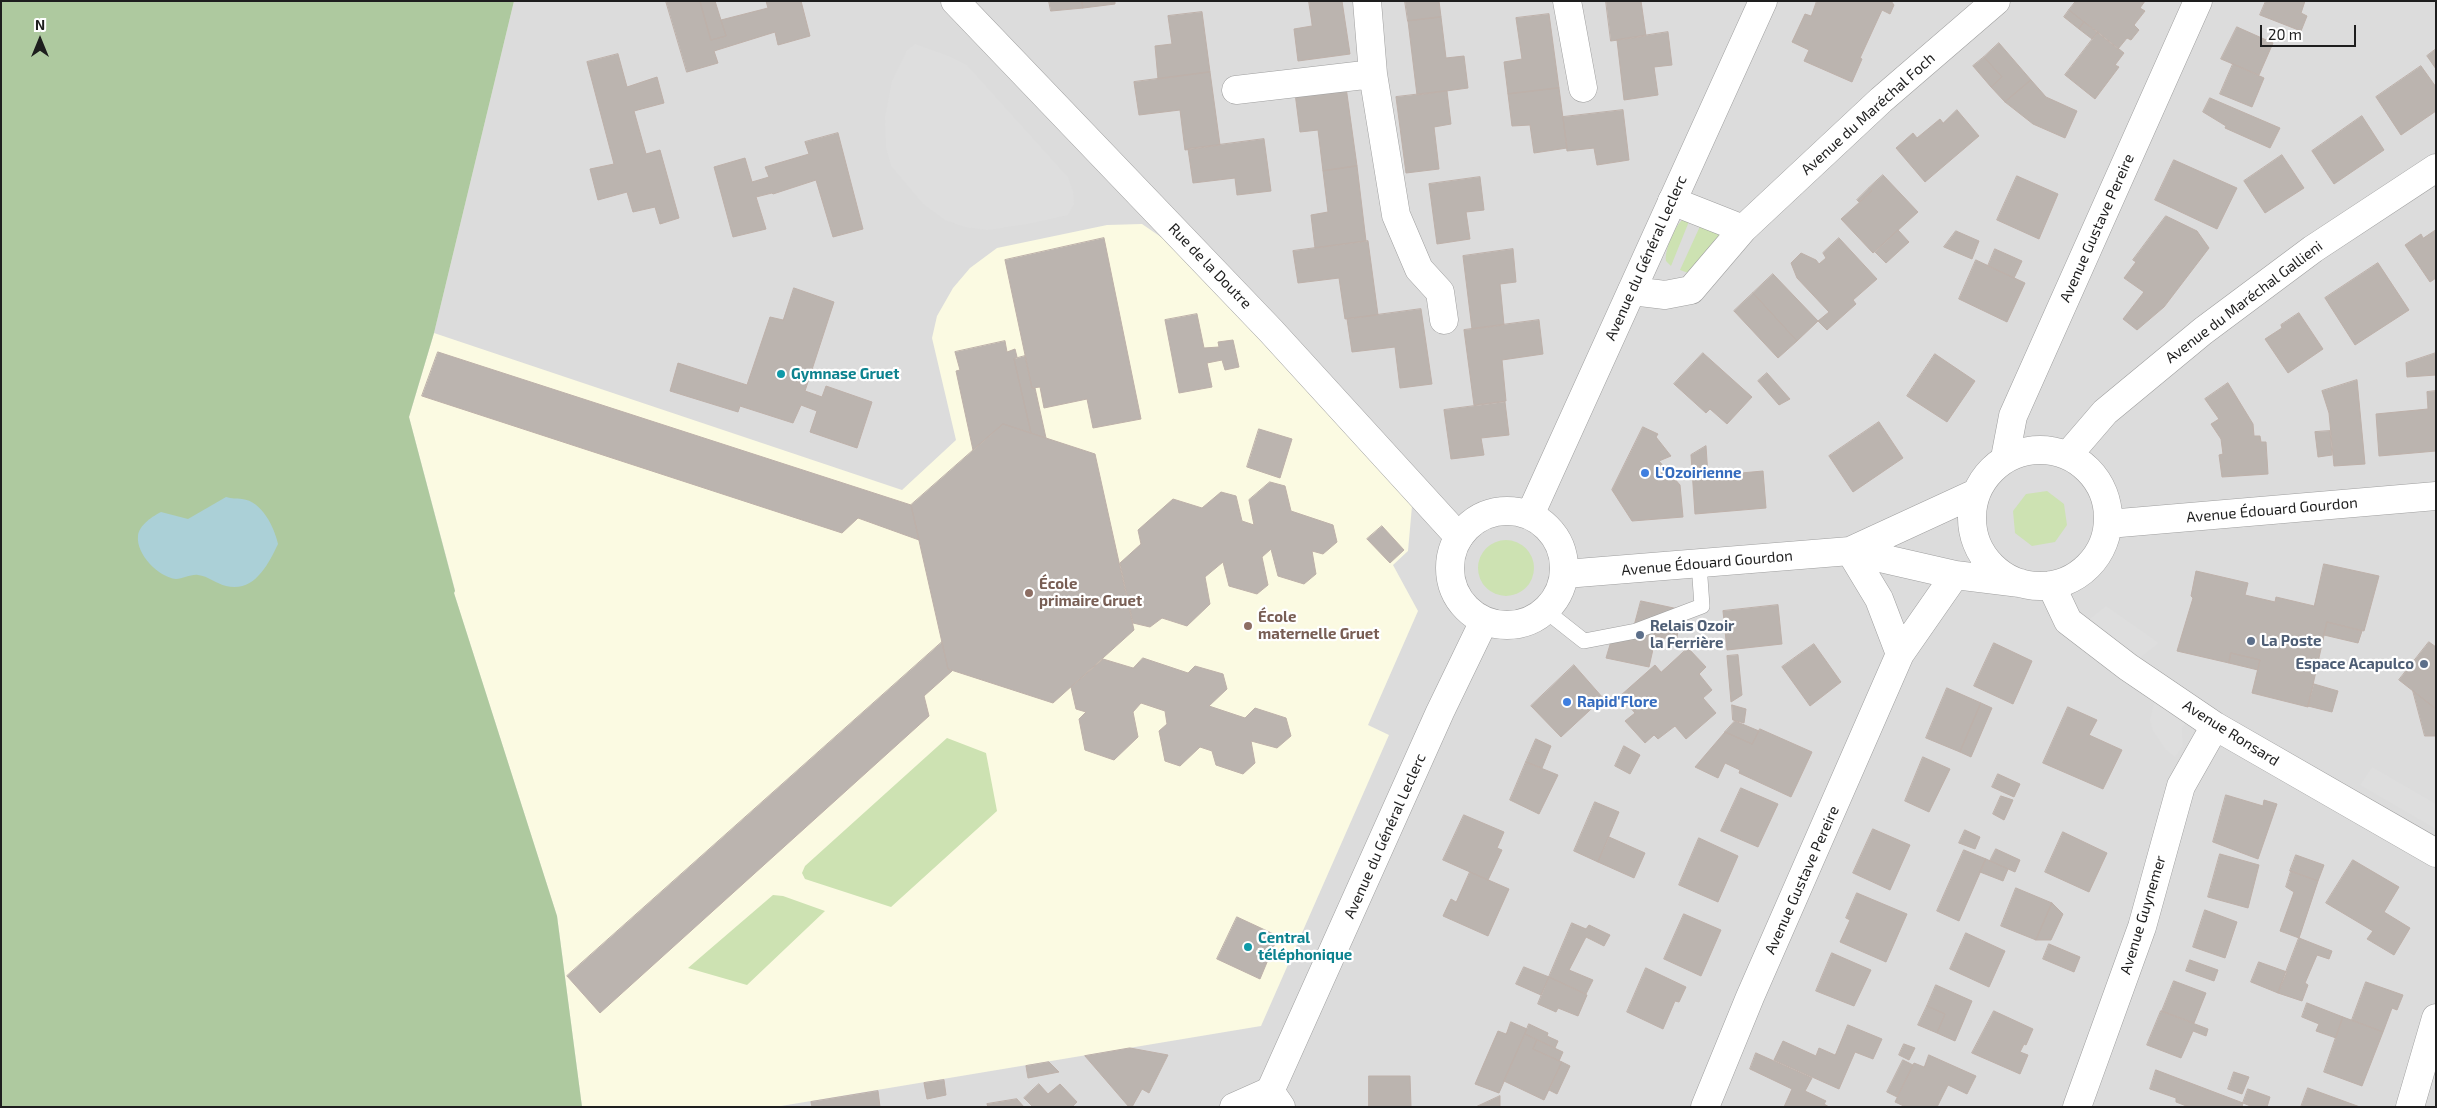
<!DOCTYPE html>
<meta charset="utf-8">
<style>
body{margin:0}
#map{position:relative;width:2437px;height:1108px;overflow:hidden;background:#eeebe6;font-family:"Exo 2",sans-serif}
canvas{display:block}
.frame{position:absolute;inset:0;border:2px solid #1e1e1e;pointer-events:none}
.north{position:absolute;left:15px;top:15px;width:50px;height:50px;-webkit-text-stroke:4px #fff;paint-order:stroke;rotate:0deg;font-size:14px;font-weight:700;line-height:20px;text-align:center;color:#1e1e1e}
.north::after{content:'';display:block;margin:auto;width:18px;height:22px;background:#1e1e1e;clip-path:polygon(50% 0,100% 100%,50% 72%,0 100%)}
.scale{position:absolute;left:2260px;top:25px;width:96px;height:22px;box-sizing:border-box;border:2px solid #1e1e1e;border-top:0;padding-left:6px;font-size:15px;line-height:18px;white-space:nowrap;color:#1e1e1e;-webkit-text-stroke:4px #fff;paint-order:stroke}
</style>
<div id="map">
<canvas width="2437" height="1108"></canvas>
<div class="frame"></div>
<div class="north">N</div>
<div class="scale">20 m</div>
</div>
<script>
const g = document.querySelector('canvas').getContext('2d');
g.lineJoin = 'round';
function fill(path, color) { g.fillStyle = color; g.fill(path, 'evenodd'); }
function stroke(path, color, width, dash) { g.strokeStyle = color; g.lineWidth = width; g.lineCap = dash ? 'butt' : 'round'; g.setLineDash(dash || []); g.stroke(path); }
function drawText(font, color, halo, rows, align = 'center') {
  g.font = font + ' "Exo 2",sans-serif'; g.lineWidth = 4.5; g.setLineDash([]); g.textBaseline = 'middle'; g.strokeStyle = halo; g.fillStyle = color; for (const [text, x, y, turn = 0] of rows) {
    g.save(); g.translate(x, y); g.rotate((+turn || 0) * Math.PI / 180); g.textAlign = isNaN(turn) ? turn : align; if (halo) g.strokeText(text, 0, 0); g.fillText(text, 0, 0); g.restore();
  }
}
fill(new Path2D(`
 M514 1H2436V1107H582L557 916 454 593 455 590 409 417 434 333Z`), '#dcdcdc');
fill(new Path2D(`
 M1142 224 1177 248 1412 506 1408 551 1393 565 1418 611 1368 725 1389 735 1261 1026 775 1107H582L557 916 454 593 455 590 409 417 434 333 902 490 956 440 932 338 937 316 953 288 970 268 997 248 1107 225Z`), '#fbfae2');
fill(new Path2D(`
 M1683 219H1690L1671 266 1666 261C1664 251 1675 226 1683 219Z
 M1701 224 1720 235 1691 274 1680 270Z
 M2047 491 2064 504 2067 525 2055 542 2032 546 2015 533 2013 511 2026 494Z
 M1478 568a28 28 0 1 1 56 0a28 28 0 1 1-56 0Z
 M947 738 986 753 997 811 891 907 805 879 802 873 805 866Z
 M773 895 783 896 825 911 747 985 688 968Z`), '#cde2b2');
fill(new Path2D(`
 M1 1H514L434 333 409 417 455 591 454 593 557 916 582 1107H1Z`), '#aec99f');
fill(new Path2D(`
 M915 44 951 57 967 65 1068 177 1073 191 1074 204 1068 215 1028 224 987 230 965 227 945 220 923 204 891 166 886 148 885 117 892 81 907 50Z
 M2106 606 2159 643 2128 667 2078 628Z
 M2158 687 2195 712 2182 728 2183 746 2175 757 2166 750 2153 731 2150 720Z
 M2372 767 2436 804V829L2360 785Z`), '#dedede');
fill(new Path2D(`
 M226 497C232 499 236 498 242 499 262 501 274 527 278 544 268 565 254 593 226 586 217 584 208 576 198 575 191 574 183 579 176 579 158 577 136 554 138 536 139 525 153 516 161 512L188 519Z`), '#abd0d7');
const building = new Path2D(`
 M666 1H700L711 40 726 36 721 20 768 8 766 1H801L810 36 778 45 775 32 714 51 718 63 687 72Z
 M700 1H715L726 36 711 40Z
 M1049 1H1082L1083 8 1051 11Z
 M1082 1H1115V4L1083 8Z
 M1309 1H1342L1350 54 1298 61 1294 29 1312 26Z
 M1405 1H1439L1441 17 1408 21Z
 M1606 1H1641L1646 36 1611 41Z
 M1817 1H1891L1894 5 1890 14 1882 10 1860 58 1862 59 1852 82 1804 61 1809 50 1792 42 1805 14 1811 16Z
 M2076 1H2145L2140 8 2145 11 2134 25 2139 30 2131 40 2127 38 2118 49 2069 10Z
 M2266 1H2305L2301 13 2307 16 2301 31 2260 15Z
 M2069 10 2084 22 2079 29 2064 17Z
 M1202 12 1210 72 1158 79 1155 46 1172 44 1168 16Z
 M1549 14 1559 88 1508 94 1504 62 1522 59 1516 18Z
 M1441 17 1446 58 1464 56 1468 88 1417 95 1408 21Z
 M2084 22 2098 32 2092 39 2079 29Z
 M2237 27 2273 43 2259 75 2221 59Z
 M1668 32 1672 65 1654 67 1658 95 1624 100 1617 40Z
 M2098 32 2124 53 2115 65 2119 67 2095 99 2065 75Z
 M1999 43 2031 80 2005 102 1991 87 2002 77 1984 57Z
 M2436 49V69L2427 56Z
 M618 54 627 87 657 77 664 103 634 111 646 154 660 150 679 218 660 224 655 207 633 212 627 192 598 200 590 169 614 164 587 62Z
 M1984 57 2002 77 1991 87 1973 66Z
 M2233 64 2264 78 2252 107 2220 94Z
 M2421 66 2436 87V111L2401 135 2376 97Z
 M1210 72 1220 145 1185 150 1180 110 1139 115 1134 82Z
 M2031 80 2046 97 2077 111 2065 138 2033 124 2005 102Z
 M1346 87 1357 166 1323 171 1318 130 1300 132 1295 93Z
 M1559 88 1567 148 1534 153 1530 125 1512 126 1508 94Z
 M1447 91 1451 124 1434 127 1439 169 1406 173 1396 97Z
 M2210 98 2280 128 2270 148 2225 128 2226 126 2203 112Z
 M1623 110 1629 160 1597 165 1594 148 1567 151 1563 117Z
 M1957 110 1979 136 1925 182 1896 148 1913 133 1917 138 1940 119 1943 123Z
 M2362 116 2384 150 2334 184 2312 151Z
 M838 133 863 229 833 237 816 180 773 194 772 193 756 197 766 229 733 237 714 167 745 158 752 182 769 177 765 167 809 154 805 142Z
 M1264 139 1271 191 1237 195 1235 178 1193 183 1188 149Z
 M2282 155 2304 188 2265 213 2244 181Z
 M2174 160 2237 188 2217 229 2155 200Z
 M1357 166 1366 241 1315 248 1311 215 1328 212 1323 171Z
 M1883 175 1918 212 1873 253 1841 219 1872 191 1869 188Z
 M2017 176 2058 194 2039 239 1997 220Z
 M1480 177 1484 210 1466 212 1470 239 1437 244 1429 184Z
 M1869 188 1872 191 1859 202 1857 200Z
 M2166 216 2197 231 2209 248 2164 307 2137 330 2123 319 2144 292 2124 278 2136 262 2133 260Z
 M1898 230 1909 242 1886 263 1875 252Z
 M2436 230V278L2430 282 2405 245 2421 234 2423 238Z
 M1956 231 1979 241 1972 259 1944 247Z
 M1104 238 1141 419 1093 428 1087 399 1044 408 1040 387 1032 388 1005 260Z
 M1839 238 1877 279 1853 300 1856 304 1827 330 1818 321 1829 312 1797 278 1791 263 1801 253 1816 260 1819 264 1826 258 1823 253Z
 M1368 241 1378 315 1345 319 1339 278 1298 283 1293 251Z
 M1513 249 1516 282 1500 284 1504 325 1472 329 1463 256Z
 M1995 249 2022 261 2014 278 1988 266Z
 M1976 260 2025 283 2007 322 1959 299Z
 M2378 263 2409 310 2355 345 2325 298Z
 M1773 274 1818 321 1797 341 1753 293Z
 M794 288 834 302 805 391 822 397 826 386 872 402 857 448 810 432 817 411 801 405 793 423 740 406 738 412 670 391 678 363 747 385 770 317 783 320Z
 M1753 293 1797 341 1778 358 1734 311Z
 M1421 309 1432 384 1400 388 1395 347 1352 352 1347 319Z
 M2299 313 2323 349 2288 373 2265 339 2282 328 2281 325Z
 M1197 314 1204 348 1219 347 1218 342 1233 340 1239 367 1225 370 1222 360 1207 363 1212 387 1179 393 1165 320Z
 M1539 320 1543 354 1502 360 1506 401 1474 405 1464 330Z
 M1005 341 1007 352 1015 349 1017 357 1014 359 1031 433 1003 424 973 450 956 371 960 370 955 352Z
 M438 352 911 505 919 540 858 518 842 533 422 396Z
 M1703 353 1752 397 1727 424 1710 409 1706 413 1674 384Z
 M2436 353V375L2407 377 2406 363Z
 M1935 354 1975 381 1947 422 1907 396Z
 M1025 356 1032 388H1035L1046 438 1031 433 1014 359Z
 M1767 373 1790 399 1779 405 1758 381Z
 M2357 380 2365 464 2334 466 2329 413 2322 391Z
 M2228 383 2253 424 2254 436H2260L2261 442H2266L2268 474 2222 477 2219 455 2223 454 2221 439 2211 424 2219 419 2205 399Z
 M2436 391V451L2379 456 2376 414 2428 409 2427 392Z
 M1505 402 1509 435 1481 438 1484 455 1451 459 1444 410Z
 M1879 422 1903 458 1853 492 1829 456Z
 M1003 424 1095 454 1134 630 1053 703 948 669 911 505Z
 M1643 427 1658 434 1656 437 1671 456 1659 461 1680 485 1683 517 1632 521 1612 490Z
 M1259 429 1292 439 1280 478 1247 467Z
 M2330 431 2332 455 2318 457 2315 432Z
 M1706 446 1708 476 1763 471 1766 508 1695 514 1691 455Z
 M1270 482 1285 486 1291 511 1333 525 1337 542 1323 554 1312 551 1316 574 1304 584 1278 576 1271 549 1262 557 1268 585 1257 594 1229 586 1223 562 1205 577 1210 604 1187 626 1162 618 1150 627 1133 623 1120 563 1141 544 1138 530 1173 499 1202 508 1221 492 1236 496 1242 521 1254 525 1249 500Z
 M1382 526 1404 550 1390 563 1367 539Z
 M2324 564 2379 576 2364 631 2327 622 2308 707 2252 693 2260 660 2231 653 2229 663 2177 651 2193 598 2191 596 2196 571 2248 583 2245 595 2275 602 2276 597 2314 606Z
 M1641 601 1683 610 1676 641 1656 636 1649 667 1606 658 1615 628 1632 632Z
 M1778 605 1782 644 1727 650 1723 611Z
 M2327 622 2362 631 2358 643 2324 635Z
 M942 642 948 669 952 671 924 696 929 716 600 1013 567 976Z
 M2429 642 2436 647V709L2399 680Z
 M1994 643 2032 661 2013 704 1974 686Z
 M1814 644 1841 682 1810 706 1782 667Z
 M1688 648 1706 667 1699 674 1712 690 1703 698 1716 713 1686 739 1675 726 1658 739 1654 735 1645 743 1625 721 1635 713 1620 696 1655 665 1661 672Z
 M2231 653 2260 660 2258 670 2229 663Z
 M1738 655 1742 695 1731 702 1727 656Z
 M1143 658 1188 673 1195 666 1223 674 1227 689 1209 706 1245 718 1255 708 1286 718 1291 736 1277 748 1251 741 1255 763 1243 774 1216 765 1212 751 1200 747 1180 766 1165 761 1159 731 1167 724 1165 711 1141 703 1133 712 1138 737 1114 760 1085 750 1079 719 1086 712 1076 709 1071 687 1103 659 1133 668Z
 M1574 665 1603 698 1561 737 1531 706Z
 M2314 684 2338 691 2332 712 2308 706Z
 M1947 688 1981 703 1960 752 1926 738Z
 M2413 691 2436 709V736H2425Z
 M1981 703 1992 708 1971 757 1960 752Z
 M1732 705 1746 709 1744 723 1733 720Z
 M2068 707 2097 720 2089 735 2122 750 2103 789 2043 763Z
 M1735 721 1759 731 1752 744 1725 732Z
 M1760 729 1812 752 1791 797 1739 773 1740 770 1725 763 1718 778 1695 767 1725 732 1752 744Z
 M1536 739 1551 746 1542 768 1526 762Z
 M1624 746 1640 755 1630 774 1615 766Z
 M1923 757 1950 769 1929 812 1905 801Z
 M1526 762 1558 775 1539 814 1510 800Z
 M1998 774 2020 784 2014 797 1992 787Z
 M1741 788 1778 804 1758 847 1721 831Z
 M2226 795 2263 806 2264 800 2277 804 2258 859 2213 842Z
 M2001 796 2013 800 2004 820 1993 814Z
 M1595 802 1619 812 1598 862 1574 851Z
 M1464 815 1504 832 1497 848 1502 850 1488 880 1443 860Z
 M1873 829 1910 845 1890 890 1853 873Z
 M1965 830 1980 837 1975 849 1959 843Z
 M2063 832 2107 853 2089 892 2045 872Z
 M1609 837 1645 853 1634 878 1598 862Z
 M1699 838 1738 856 1718 902 1679 885Z
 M1996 849 2020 860 2015 872 1990 861Z
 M1964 850 1986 859 1959 921 1937 911Z
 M2220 854 2259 865 2248 908 2208 897Z
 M2296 855 2324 865 2318 881 2290 871Z
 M1986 859 2008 869 2003 881 1980 872Z
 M2353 860 2399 887 2384 912 2410 928 2394 955 2367 939 2373 931 2326 903Z
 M2291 871 2318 881 2299 938 2280 931 2294 892 2286 887Z
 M1470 872 1509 889 1488 936 1443 916 1451 899 1456 902Z
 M2016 888 2052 903 2036 940 2001 926Z
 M1857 893 1907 914 1886 962 1840 942 1850 920 1846 918Z
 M2052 903 2063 914 2051 940H2036Z
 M2205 910 2237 922 2225 958 2193 947Z
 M1684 914 1721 930 1701 976 1664 959Z
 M1237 917 1278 936 1260 979 1217 959Z
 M1572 923 1586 929 1589 925 1610 935 1604 946 1586 937 1569 970 1593 980 1586 994 1549 977Z
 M1966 933 2005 951 1989 987 1950 969Z
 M2299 938 2332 951 2329 959 2317 955 2305 983 2308 985 2302 1001 2278 993Z
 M2049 944 2080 957 2074 972 2043 959Z
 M1832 953 1871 970 1854 1006 1816 991Z
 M2190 960 2218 970 2214 981 2186 971Z
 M2259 962 2287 972 2278 993 2251 982Z
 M1524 967 1549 977 1541 995 1516 984Z
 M1646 968 1686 987 1679 1002 1675 1001 1663 1029 1627 1012Z
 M1549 977 1587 995 1578 1016 1558 1008 1556 1012 1538 1004Z
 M2174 981 2206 993 2194 1023 2162 1011Z
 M2366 982 2403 995 2397 1010 2392 1008 2383 1032 2352 1020Z
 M1936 985 1972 1001 1955 1041 1937 1033 1945 1014 1927 1006Z
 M2307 1003 2343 1017 2336 1038 2316 1031 2319 1024 2302 1017Z
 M1927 1006 1945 1014 1937 1033 1918 1025Z
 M1994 1011 2033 1029 2026 1045 2024 1044 2020 1052 2028 1055 2020 1074 1972 1053Z
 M2161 1011 2208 1029 2206 1036 2193 1031 2181 1058 2147 1045Z
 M2343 1017 2383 1032 2362 1086 2324 1072Z
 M1511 1022 1527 1029 1499 1093 1475 1084 1498 1031 1506 1034Z
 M1529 1024 1548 1033 1547 1036 1558 1041 1555 1048 1525 1034Z
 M1848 1025 1882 1039 1873 1059 1855 1052 1839 1089 1774 1060 1783 1041 1816 1056 1819 1048 1835 1055Z
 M1525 1034 1537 1040 1533 1049 1562 1062 1544 1100 1504 1081Z
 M1537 1040 1563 1052 1559 1061 1533 1049Z
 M1904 1044 1915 1048 1909 1060 1899 1055Z
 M1130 1048 1168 1055 1149 1093 1142 1089 1132 1107H1129L1085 1056Z
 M1756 1053 1812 1078 1805 1091 1826 1101 1824 1104 1829 1107H1784L1792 1089 1750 1069Z
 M1929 1055 1976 1076 1967 1094 1948 1085 1937 1107H1906L1895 1102 1914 1063 1924 1067Z
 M1903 1060 1913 1065 1897 1097 1887 1092Z
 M1049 1062 1059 1072 1028 1078 1026 1066Z
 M1562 1062 1570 1066 1557 1094 1549 1090Z
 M2156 1070 2243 1103 2242 1107H2189L2176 1102V1098L2150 1089Z
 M2234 1072 2249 1077 2242 1094 2228 1089Z
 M1369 1076H1410L1411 1107H1369Z
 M944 1080 946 1095 927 1099 924 1083Z
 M1039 1084 1048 1094 1060 1084 1077 1102 1072 1107H1033L1024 1098Z
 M2308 1088 2360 1107H2301Z
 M2248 1089 2270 1097 2267 1107H2253L2243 1103Z
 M878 1091 880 1107H812L811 1102Z
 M1500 1096V1107H1476Z
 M1017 1099 1024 1107H988L987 1104Z`);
fill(building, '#bbb4af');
stroke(building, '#beb1aa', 1);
const service = new Path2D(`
 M1546 611 1584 641 1636 631 1702 606 1699 564`);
const minor = new Path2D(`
 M955 1 1271 331 1459 537
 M1367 1 1373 74 1396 215 1419 269 1440 292 1444 320
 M1567 1 1583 88
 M1236 90 1373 74
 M1672 201 1743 229
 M1632 291 1665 295 1691 290 1743 229 1881 100 1996 1
 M1972 518a68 68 0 1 1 136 0a68 68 0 1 1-136 0Z
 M2068 455 2105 412 2203 331 2313 249 2436 168
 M2005 458 2013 416 2198 1
 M2108 524 2436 496
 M1850 551 1976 493
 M1850 551 1879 599 1900 654
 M1565 574 1850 551 1955 575 2020 583
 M2051 585 2068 621 2128 667 2215 726 2436 853
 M1234 1107 1270 1091 1281 1107
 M1705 1107 1750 997 1900 654 1955 575
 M2077 1107 2142 927 2181 786 2215 726
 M2410 1107 2436 1018`);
const tertiary = new Path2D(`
 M1450 568a57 57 0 1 1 114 0a57 57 0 1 1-114 0Z
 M1530 515 1763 1
 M1263 1107 1440 712 1484 621`);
stroke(service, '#9f9f9f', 16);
stroke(minor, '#9f9f9f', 29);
stroke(tertiary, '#9f9f9f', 29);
stroke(service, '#fff', 15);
stroke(minor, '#fff', 28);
stroke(tertiary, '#fff', 28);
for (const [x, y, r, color] of [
 [781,374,5,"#0f9aa8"],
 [1645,473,5,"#3f7fe0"],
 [1029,593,5,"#8d6e63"],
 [1248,626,5,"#8d6e63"],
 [1640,635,5,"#5c6f8a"],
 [2251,641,5,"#5c6f8a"],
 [2424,664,5,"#5c6f8a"],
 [1567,702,5,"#3f7fe0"],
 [1248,947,5,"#0f9aa8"]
]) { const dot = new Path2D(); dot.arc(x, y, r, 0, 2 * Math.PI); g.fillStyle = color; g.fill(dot); stroke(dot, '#fff', 2); }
drawText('15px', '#1e1e1e', '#fff', [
 ["Avenue du Maréchal Foch",1868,114,-42],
 ["Avenue Gustave Pereire",2097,228,-66],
 ["Avenue du Général Leclerc",1646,258,-66],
 ["Rue de la Doutre",1210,266,46],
 ["Avenue du Maréchal Gallieni",2244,302,-37],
 ["Avenue Édouard Gourdon",2272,510,-5],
 ["Avenue Édouard Gourdon",1707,563,-5],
 ["Avenue Ronsard",2231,733,32],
 ["Avenue du Général Leclerc",1385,836,-66],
 ["Avenue Gustave Pereire",1802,880,-66],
 ["Avenue Guynemer",2143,915,-73]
]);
drawText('bold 15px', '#0d838f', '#fff', [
 ["Gymnase Gruet",791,374],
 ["Central",1258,938],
 ["téléphonique",1258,955]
], 'left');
drawText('bold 15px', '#366cbe', '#fff', [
 ["L'Ozoirienne",1655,473],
 ["Rapid'Flore",1577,702]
], 'left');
drawText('bold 15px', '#785e54', '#fff', [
 ["École",1039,584],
 ["primaire Gruet",1039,601],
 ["École",1258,617],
 ["maternelle Gruet",1258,634]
], 'left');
drawText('bold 15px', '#4e5e75', '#fff', [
 ["Relais Ozoir",1650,626],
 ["la Ferrière",1650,643],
 ["La Poste",2261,641],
 ["Espace Acapulco",2414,664,"right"]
], 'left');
</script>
